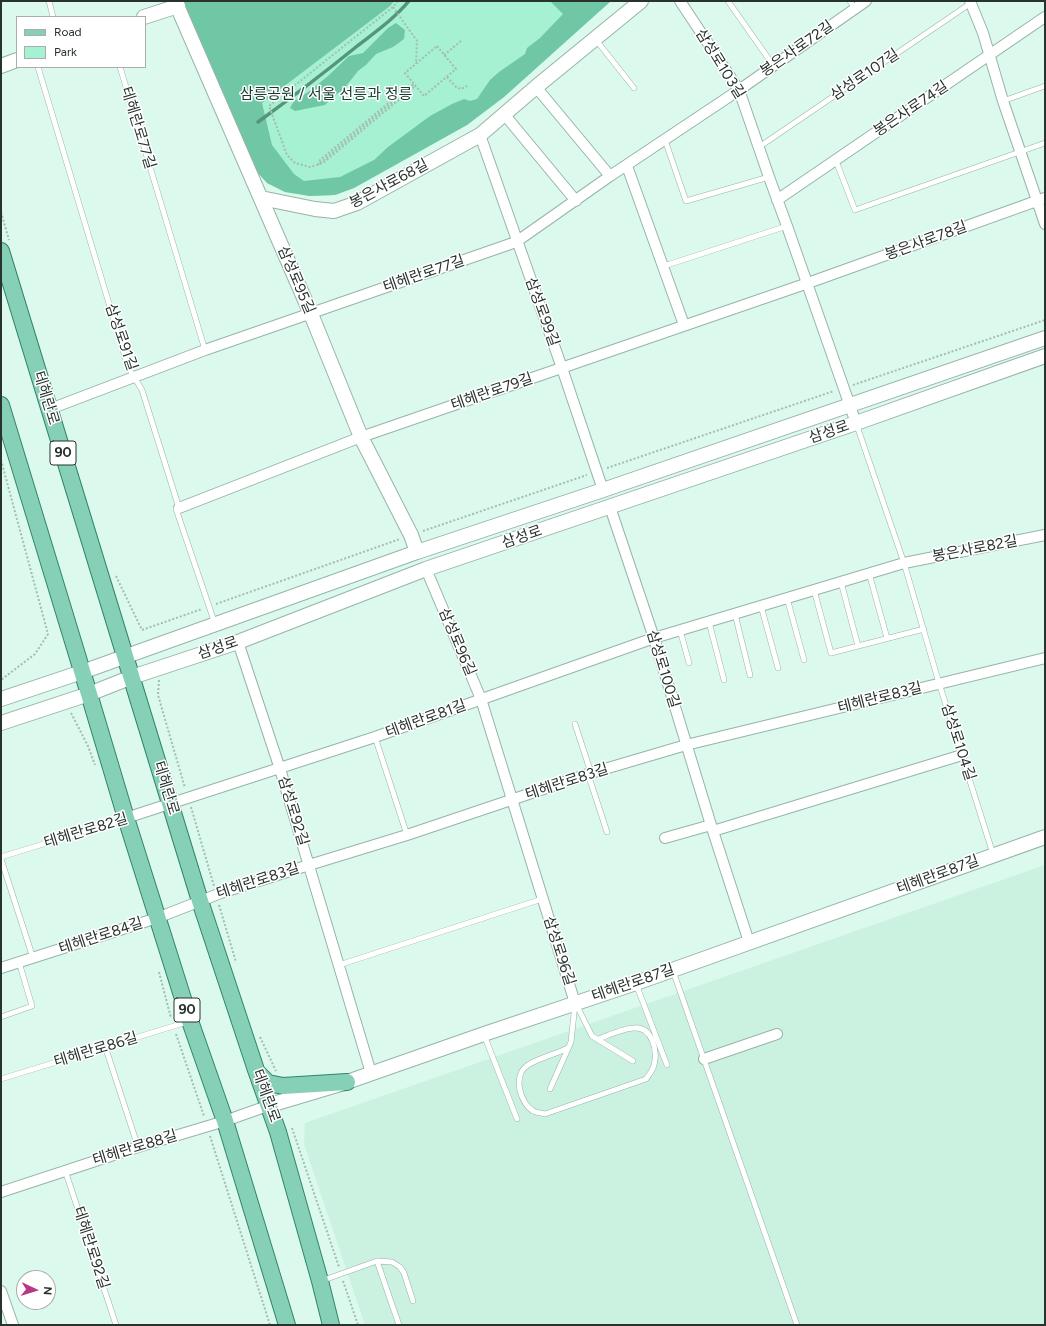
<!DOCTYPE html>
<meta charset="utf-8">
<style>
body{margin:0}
#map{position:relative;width:1046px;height:1326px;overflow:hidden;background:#dbf9ec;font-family:Figtree,sans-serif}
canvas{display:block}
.frame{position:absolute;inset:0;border:2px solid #28332e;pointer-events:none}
.legend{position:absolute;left:16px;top:16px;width:130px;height:52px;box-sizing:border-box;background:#fff;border:1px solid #a9adab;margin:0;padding:5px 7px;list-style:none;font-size:12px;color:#28332e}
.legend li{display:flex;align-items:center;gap:8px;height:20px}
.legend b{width:20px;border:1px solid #a9adab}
.north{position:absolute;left:16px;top:1270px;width:40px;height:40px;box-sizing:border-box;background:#fff;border:1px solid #a9adab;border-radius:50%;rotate:94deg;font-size:11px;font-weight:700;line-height:16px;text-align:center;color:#28332e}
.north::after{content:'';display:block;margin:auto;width:14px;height:18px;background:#b63887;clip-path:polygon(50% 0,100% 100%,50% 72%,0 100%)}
</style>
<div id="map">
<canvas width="1046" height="1326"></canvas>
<div class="frame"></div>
<ul class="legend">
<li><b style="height:5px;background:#87d0b8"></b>Road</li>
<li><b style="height:11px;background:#a6f1d2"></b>Park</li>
</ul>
<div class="north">N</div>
</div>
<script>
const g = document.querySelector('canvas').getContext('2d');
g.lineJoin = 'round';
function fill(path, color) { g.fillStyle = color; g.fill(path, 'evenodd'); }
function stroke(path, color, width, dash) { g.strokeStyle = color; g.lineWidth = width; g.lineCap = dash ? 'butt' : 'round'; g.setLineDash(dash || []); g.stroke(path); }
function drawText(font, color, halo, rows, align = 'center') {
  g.font = font + ' Figtree,"Noto Sans KR",sans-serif'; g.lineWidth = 3; g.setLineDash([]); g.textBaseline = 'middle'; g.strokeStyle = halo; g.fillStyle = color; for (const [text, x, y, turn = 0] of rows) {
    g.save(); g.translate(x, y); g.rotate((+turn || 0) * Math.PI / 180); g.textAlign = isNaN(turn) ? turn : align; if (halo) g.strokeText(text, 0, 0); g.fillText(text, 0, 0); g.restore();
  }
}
fill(new Path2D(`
 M1045 865V1325H365L304 1144 305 1123Z`), '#cbf2e0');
fill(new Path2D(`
 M181 1H611L504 97 467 125 354 188 335 195 310 196 285 192 267 183Z`), '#a6f1d2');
fill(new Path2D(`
 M181 1H394L390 6 262 103 272 145 294 174 304 181 340 177 374 160 388 147 430 116 452 104 464 99 470 101 477 99 490 80 499 72 525 54 527 48 540 38 563 14 550 1H611L504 97 467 125 354 188 335 195 310 196 285 192 267 183 256 171Z
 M396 23 405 30 404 39 393 47 376 54 366 65 358 71 343 90 333 97 325 105 295 111 290 108 294 101 311 90 328 76 349 56 363 53 388 28Z`), '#70c7a5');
stroke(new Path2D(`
 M258 122C291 98 324 73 356 47 374 33 394 19 409 1`), '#55957c', 3.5);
const lane = new Path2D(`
 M49 1 53 17
 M728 1 773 65
 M850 1 855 9
 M596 40 634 88
 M38 67 128 367 142 390 179 508 176 509 215 624
 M120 67 205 350
 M1003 101 1045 86
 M665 140 686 201 769 177
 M759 147 971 3
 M836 161 855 210 1045 143
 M664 266 787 226
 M856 423 904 563 939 683 993 854
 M869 573 887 638
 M841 582 858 646
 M814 590 831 653 924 629
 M787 598 804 660
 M761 606 778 668
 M735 614 750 675
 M709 622 724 680
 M680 630 689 663
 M575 724 591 773
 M375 737 407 835
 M588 774 607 832
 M1 857 125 819
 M1 859 33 958
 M339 965 542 899
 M673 971 797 1325
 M636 984 667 1065
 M576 1004 592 1036 633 1061
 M1 1017 32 1006 19 962
 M484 1035 517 1119
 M105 1046 138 1147
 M568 1048C556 1054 539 1058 528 1065 512 1075 520 1103 533 1111 537 1113 542 1113 545 1114L646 1079C649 1075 653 1070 654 1065 658 1051 652 1026 634 1028 624 1028 607 1036 598 1039
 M1 1079 187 1022
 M550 1089 571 1042 575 1004
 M65 1170 116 1325
 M377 1261 399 1325
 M321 1281 377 1261 392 1262 400 1267 404 1273 413 1301`);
const street = new Path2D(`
 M680 1 739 90 769 177 787 226 856 423
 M970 1 983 33 1003 101 1045 224
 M536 87 610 176
 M504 114 576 201
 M480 135 562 368 603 490
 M627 166 684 325
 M777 200 1045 17
 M50 409 205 350 516 242 610 176 739 90 866 1
 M610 507 654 638 711 825 749 942
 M179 508 361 437 808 283 1045 198
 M426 569 481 699 575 1003
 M238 642 280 769 371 1073
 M126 818 375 737 654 638 904 563 1045 535
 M713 831 962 755
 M665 838 711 825
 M1 968 157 918 221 893 309 865 407 835 591 773 686 745 1045 658
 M704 1059 777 1034
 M1 1192 138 1147 225 1121 270 1105
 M1 1291 13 1325`);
const secondary = new Path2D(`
 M175 1 311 314 361 437 411 535 417 552
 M144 17 178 6
 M1 66 17 60
 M261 198 315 209 334 211 357 203 480 135 536 87 641 1
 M1 699 82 672 417 552 603 490 1045 338
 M1 723 89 694 132 677 238 642 426 569 856 423 1045 356
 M270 1105 347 1082 484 1034 636 983 1045 837`);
const primary = new Path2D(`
 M1 251 200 901 256 1070 278 1132 320 1281 331 1325
 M1 405 89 694 126 818 190 1021 225 1121 287 1325
 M257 1072 268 1083 283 1086 347 1082`);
stroke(lane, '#97b4a7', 6);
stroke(street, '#97b4a7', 12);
stroke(secondary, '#97b4a7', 16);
stroke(primary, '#328568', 18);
stroke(new Path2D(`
 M398 1 393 7 269 106 287 155 295 163 310 167 323 163 413 88 415 85
 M393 7 417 41 416 64
 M437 46 456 69 424 96 405 73Z
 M444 55 461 41
 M447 77 456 87 461 89 467 86
 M320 163 413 85
 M318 165 320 160 410 85H415
 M1 212 9 240
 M853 385 1045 320
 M1 460 48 634 35 654 1 680
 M607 468 834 391
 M423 531 587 475
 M116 576 142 630 202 609
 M216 604 400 539
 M159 680 158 695 185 788
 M71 713 88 746 95 765
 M191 807 214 886
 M219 905 236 962
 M159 972 171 1018
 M176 1034 204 1116
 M260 1037 276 1071
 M292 1128 339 1267
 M210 1136 270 1325
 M343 1281 358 1325`), '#a4bcb2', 2, [2, 2]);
stroke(lane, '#fff', 5);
stroke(street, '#fff', 10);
stroke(secondary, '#fff', 14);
stroke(primary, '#87d0b8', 16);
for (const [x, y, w] of [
 [63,453,26],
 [187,1010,26]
]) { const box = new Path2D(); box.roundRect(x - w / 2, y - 12, w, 24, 3); g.fillStyle = '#fff'; g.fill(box); stroke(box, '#28332e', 1); }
drawText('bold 14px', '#28332e', null, [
 ["90",63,453],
 ["90",187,1010]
]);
drawText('15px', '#28332e', '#fff', [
 ["봉은사로72길",797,49,-35],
 ["삼성로103길",720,64,58],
 ["삼성로107길",865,75,-34],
 ["봉은사로74길",911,109,-34],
 ["테헤란로77길",138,128,73],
 ["봉은사로68길",389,184,-28],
 ["봉은사로78길",926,241,-20],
 ["테헤란로77길",424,274,-19],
 ["삼성로95길",296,280,67],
 ["삼성로99길",542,312,70],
 ["삼성로91길",121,337,71],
 ["테헤란로79길",492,392,-19],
 ["테헤란로",46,398,73],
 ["삼성로",829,432,-19],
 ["삼성로",522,537,-19],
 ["봉은사로82길",975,549,-11],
 ["삼성로96길",457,642,67],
 ["삼성로",218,648,-19],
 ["삼성로100길",663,669,73],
 ["테헤란로83길",880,698,-14],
 ["테헤란로81길",426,719,-20],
 ["삼성로104길",958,742,72],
 ["테헤란로83길",567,782,-18],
 ["테헤란로",166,788,73],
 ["삼성로92길",293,811,73],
 ["테헤란로82길",86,831,-17],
 ["테헤란로87길",938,875,-20],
 ["테헤란로83길",258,881,-18],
 ["테헤란로84길",101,936,-18],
 ["삼성로96길",559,951,72],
 ["테헤란로87길",633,983,-19],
 ["테헤란로86길",96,1050,-17],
 ["테헤란로",266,1096,70],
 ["테헤란로88길",135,1148,-17],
 ["테헤란로92길",91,1248,72]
]);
drawText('15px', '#163e2f', '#fff', [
 ["삼릉공원 / 서울 선릉과 정릉",326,95]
]);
</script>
